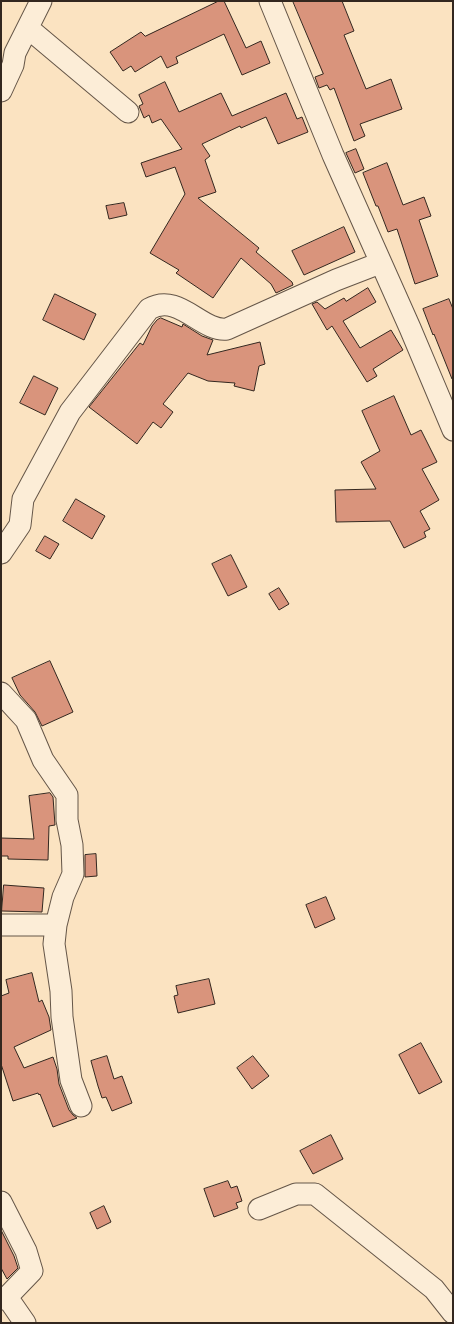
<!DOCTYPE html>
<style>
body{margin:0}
#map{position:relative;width:454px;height:1324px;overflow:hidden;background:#fbe3c1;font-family:"Libre Bodoni",serif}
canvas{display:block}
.frame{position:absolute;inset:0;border:2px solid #33271f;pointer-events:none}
</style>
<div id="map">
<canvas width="454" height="1324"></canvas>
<div class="frame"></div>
</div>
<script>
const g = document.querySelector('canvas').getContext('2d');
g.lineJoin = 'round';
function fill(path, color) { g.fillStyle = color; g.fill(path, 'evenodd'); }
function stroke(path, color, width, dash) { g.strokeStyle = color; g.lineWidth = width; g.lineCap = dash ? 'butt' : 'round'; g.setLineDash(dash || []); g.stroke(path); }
const building = new Path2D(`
 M219 1H224L246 48 261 41 270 63 242 75 224 34 176 57 178 63 167 68 161 56 135 72 131 66 123 71 110 52 141 32 145 36Z
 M293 1H342L354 31 344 35 366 89 391 79 402 109 360 124 365 136 354 141 334 88 330 90 327 85 319 88 315 77 323 74Z
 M165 82 179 112 221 93 232 116 286 93 297 119 302 117 308 132 278 144 266 117 241 128 240 126 202 144 210 156 205 160 216 192 198 198 259 248 256 252 292 282 293 285 276 293 271 284 241 258 213 298 176 273 179 270 150 253 185 194 175 167 146 177 141 163 182 149 161 119 152 123 149 115 144 118 139 106 143 104 139 95Z
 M356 149 364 169 355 173 346 153Z
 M387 163 403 205 424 197 431 216 419 220 438 276 415 284 397 229 388 232 378 206H376L363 173Z
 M124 203 127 215 109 219 106 206Z
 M344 227 355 252 304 275 292 251Z
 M368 288 376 302 343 321 360 348 391 330 403 350 373 369 377 376 367 382 332 326 327 330 312 304 317 302 325 309 344 298 346 301Z
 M55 294 96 314 84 340 43 320Z
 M449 299 453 309V379H452L434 334 433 335 423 309Z
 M161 318 182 327 183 324 202 336 213 340 207 355 260 342 265 364 259 366 254 391 234 386 235 383 208 381 188 373 163 404 173 412 161 428 153 422 137 444 89 407 140 343 143 345 152 326 157 320Z
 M34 376 58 388 45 415 20 403Z
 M394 396 411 435 421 430 437 462 422 469 439 500 420 511 430 529 424 532 426 537 404 548 390 521 336 522 335 490 376 489 361 462 380 451 362 411Z
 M76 499 105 516 92 539 63 521Z
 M45 536 59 544 50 559 36 551Z
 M231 555 247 587 228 596 212 564Z
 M279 588 289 604 279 610 269 594Z
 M50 661 73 712 42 726 35 712 20 695 12 678Z
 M50 793 53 797 55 825 49 826 48 860 8 859V856H1V838L34 839 29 796Z
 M96 854 97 876 85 877V855Z
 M4 885 44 888 42 912 2 911Z
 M326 897 335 919 315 928 306 905Z
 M32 973 39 1002 42 1000 49 1017 51 1030 14 1047 24 1068 53 1057 57 1069 59 1084 69 1110 73 1115 77 1118 53 1127 40 1094 39 1095 38 1093 13 1101 1 1064V996L9 993 6 980Z
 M209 979 215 1004 178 1013 174 996 178 995 176 986Z
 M421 1043 442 1082 419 1094 399 1055Z
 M107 1056 114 1079 122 1076 132 1103 112 1111 106 1097 102 1098 98 1086 91 1061Z
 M253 1056 269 1076 252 1089 237 1068Z
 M331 1135 343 1159 313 1174 300 1151Z
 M228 1181 231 1188 237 1186 242 1201 236 1203 238 1208 214 1217 204 1189Z
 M104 1206 111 1222 97 1229 90 1213Z
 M1 1230 14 1256 18 1268 7 1279 1 1268Z`);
fill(building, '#d9947c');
stroke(building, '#33271f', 1);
const minor = new Path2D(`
 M270 1 333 155 410 328 453 430
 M28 28 128 112
 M1 91 13 65 15 53 41 1
 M1 553 20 525 23 499 70 412 149 309C179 292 201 332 227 329L336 280 380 263
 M1 693 26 720 43 760 67 795V820L72 845 73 874 63 897 56 925 54 944 61 991 62 1017 71 1080 81 1106
 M1 925H56
 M1 1202 26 1251 32 1271 7 1297 1 1299
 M259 1209 296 1194H315L434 1289 453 1313
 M7 1297 25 1323`);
stroke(minor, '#655648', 23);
stroke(minor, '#fcedd7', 21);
</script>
